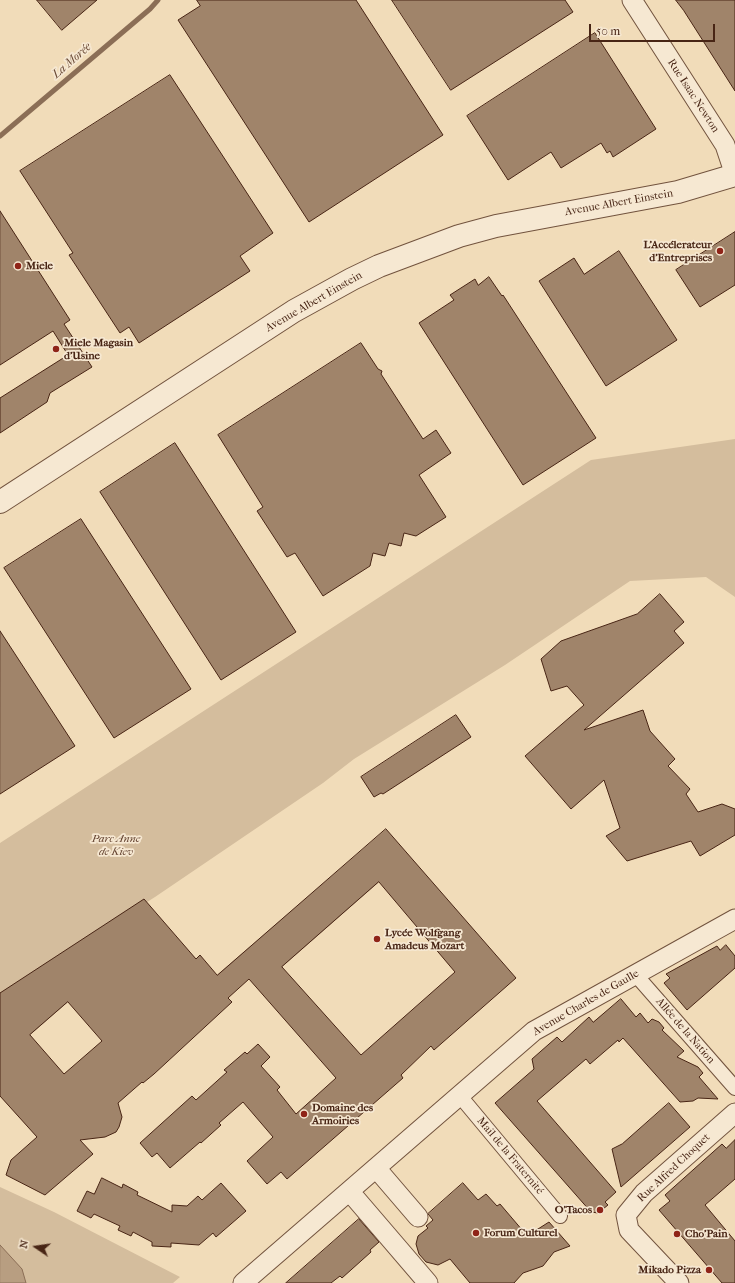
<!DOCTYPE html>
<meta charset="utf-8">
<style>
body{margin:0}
#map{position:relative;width:735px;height:1283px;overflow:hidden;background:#f1dcb9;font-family:"IM FELL French Canon",serif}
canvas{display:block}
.north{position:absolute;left:16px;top:1227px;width:40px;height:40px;-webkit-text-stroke:3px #f6e8d2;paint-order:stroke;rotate:283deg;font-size:11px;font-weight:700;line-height:16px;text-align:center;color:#482515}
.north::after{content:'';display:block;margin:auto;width:14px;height:18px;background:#482515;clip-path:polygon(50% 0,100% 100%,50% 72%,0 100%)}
.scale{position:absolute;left:589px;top:24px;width:126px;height:18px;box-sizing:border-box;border:2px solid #482515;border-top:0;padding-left:5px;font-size:12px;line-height:14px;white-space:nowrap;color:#482515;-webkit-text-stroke:3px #f6e8d2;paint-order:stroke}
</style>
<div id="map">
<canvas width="735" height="1283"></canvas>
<div class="north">N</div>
<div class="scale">50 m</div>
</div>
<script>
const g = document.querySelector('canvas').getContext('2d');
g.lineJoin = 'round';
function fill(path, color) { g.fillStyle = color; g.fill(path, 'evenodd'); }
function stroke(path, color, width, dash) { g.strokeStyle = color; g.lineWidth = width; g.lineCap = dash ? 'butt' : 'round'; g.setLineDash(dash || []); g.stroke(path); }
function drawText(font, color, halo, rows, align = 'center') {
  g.font = font + ' "IM FELL French Canon",serif'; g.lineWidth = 3.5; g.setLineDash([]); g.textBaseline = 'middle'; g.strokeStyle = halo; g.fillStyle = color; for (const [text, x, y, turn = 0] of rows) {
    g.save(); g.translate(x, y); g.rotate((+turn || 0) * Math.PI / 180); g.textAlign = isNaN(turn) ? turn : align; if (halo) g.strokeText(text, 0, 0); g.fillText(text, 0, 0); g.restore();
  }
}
fill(new Path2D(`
 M735 439V597L706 577 630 581 505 665 354 759 323 783 155 897 0 995V843L591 460Z
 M0 1187 54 1212 180 1277 173 1283H0Z`), '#d4bd9d');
const water = new Path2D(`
 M0 1245 22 1269 26 1283H0Z`);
fill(water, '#b89e81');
stroke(water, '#8b6e56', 1);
stroke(new Path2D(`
 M0 136 150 9 158 0`), '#8b6e56', 5);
const building = new Path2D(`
 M37 0H97L62 30Z
 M197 0H356L443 135 309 222 178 20 200 6Z
 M392 0H565L573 12 451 90Z
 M676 0H735V91L684 11Z
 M595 33 656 129 613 157 610 151 607 153 601 143 561 168 551 152 508 180 467 116Z
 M170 75 273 233 240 256 250 271 139 343 129 327 120 333 69 255 73 253 20 171Z
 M0 211 70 320 64 324 92 367 50 393 47 402 0 433V398L68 355 53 331 0 365Z
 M735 232V285L700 307 676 270Z
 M619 251 677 340 606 386 539 281 574 258 584 274Z
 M489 277 502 296 503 295 596 438 523 485 419 323 454 300 450 295 475 279 478 285Z
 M361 343 378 369 382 371 381 374 423 439 436 430 451 453 419 475 446 517 416 536 404 533 401 546 389 543 385 556 373 553 370 566 323 596 295 553 287 557 257 511 263 507 218 435Z
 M175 443 296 632 221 680 100 492Z
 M81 519 191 689 114 738 4 568Z
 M660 594 684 622 674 631 684 643 584 730 643 710 650 731 675 759 668 766 690 789 686 794 698 812 722 804 735 809V835L700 856 691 841 627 861 606 836 620 828 604 780 571 809 525 756 584 705 567 686 551 691 541 659 561 641 637 614Z
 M0 631 75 746 0 794Z
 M456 715 471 737 383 794 381 793 374 797 361 777Z
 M386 829 516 978 434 1050 431 1046 401 1075 403 1078 287 1179 281 1172 267 1184 247 1161 273 1137 243 1102 219 1123 221 1125 201 1143 200 1142 170 1168 157 1153 152 1157 140 1143 192 1096 196 1100 227 1072 224 1070 245 1052 247 1054 258 1044 270 1057 261 1066 280 1087 277 1090 296 1114 336 1078 249 979 228 998 232 1002 154 1074 143 1083 142 1082 118 1103 122 1117 119 1127 116 1132 105 1137 80 1140 93 1154 45 1195 6 1175 11 1160 37 1137 0 1096V993L144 899 196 959 200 955 217 975ZM379 882 455 972 361 1055 282 967ZM68 1002 102 1041 64 1074 30 1035Z
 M726 945 735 956V968L687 1010 664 983 670 978 666 974 717 946 720 950Z
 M621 999 636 1017 640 1013 648 1023 652 1019 659 1022 664 1028 662 1030 684 1051 677 1057 698 1067 703 1073 699 1077 718 1099 698 1098 693 1101 680 1102 623 1038 619 1042 618 1040 590 1064 586 1059 537 1101 616 1192 605 1202 608 1205 598 1213 591 1212 495 1103 534 1069 532 1059 557 1037 562 1042 589 1017 593 1022Z
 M669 1103 690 1127 621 1187 612 1149 622 1144Z
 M735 1140V1179L705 1205 735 1241V1283H722L659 1210 670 1201 665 1195 722 1144 726 1148Z
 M102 1178 122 1188 123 1184 138 1192 137 1195 172 1212V1205L187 1206 198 1196 202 1200 221 1183 246 1211 216 1237 213 1233 199 1245 171 1243V1247L152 1246V1242L133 1232 131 1236 118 1230 120 1226 94 1214 91 1218 77 1211 87 1191 94 1194Z
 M463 1183 478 1200 486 1194 497 1206 500 1204 529 1238 537 1228 538 1229 549 1222 570 1246 554 1252 543 1266 523 1273 514 1283H470L450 1259 438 1265 426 1262 419 1254 416 1244 418 1236 428 1228 426 1226 433 1220 428 1214Z
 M359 1219 379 1242 370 1250 371 1252 342 1278 340 1276 331 1283H286Z`);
fill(building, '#a0846a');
stroke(building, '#482515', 1);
const pedestrian = new Path2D(`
 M635 974 735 1088
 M460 1096 560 1216`);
const minor = new Path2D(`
 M632 0 725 145 735 175
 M376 1168 418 1217
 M350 1192 428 1283
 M243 1283 534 1031 735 919
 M679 1283 629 1230 626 1215 644 1193 735 1113`);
const tertiary = new Path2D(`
 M0 502 294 311 352 279 379 266 459 236 496 226 678 192 735 175`);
stroke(pedestrian, '#72533e', 16);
stroke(minor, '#72533e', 21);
stroke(tertiary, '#72533e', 24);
stroke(pedestrian, '#f6e8d2', 14);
stroke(minor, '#f6e8d2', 19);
stroke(tertiary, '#f6e8d2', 22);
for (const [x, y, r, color] of [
 [720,251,4,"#8f2418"],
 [18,266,4,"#8f2418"],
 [56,349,4,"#8f2418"],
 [377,939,4,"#8f2418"],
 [304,1114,4,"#8f2418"],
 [600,1210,4,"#8f2418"],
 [476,1233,4,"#8f2418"],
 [677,1234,4,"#8f2418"],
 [709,1270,4,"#8f2418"]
]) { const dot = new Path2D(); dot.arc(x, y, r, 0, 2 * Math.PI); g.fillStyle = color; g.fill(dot); stroke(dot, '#f6e8d2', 1.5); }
drawText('11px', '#482515', '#f6e8d2', [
 ["Rue Isaac Newton",693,96,57],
 ["Avenue Albert Einstein",619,203,-10],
 ["Avenue Albert Einstein",314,302,-30],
 ["Avenue Charles de Gaulle",586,1003,-30],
 ["Allée de la Nation",685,1031,49],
 ["Mail de la Fraternité",510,1156,50],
 ["Rue Alfred Choquet",674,1168,-43]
]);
drawText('bold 11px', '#482515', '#f6e8d2', [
 ["L'Accélerateur",712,245,"right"],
 ["d'Entreprises",712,258,"right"],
 ["Miele",26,266],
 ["Miele Magasin",64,343],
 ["d'Usine",64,356],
 ["Lycée Wolfgang",385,933],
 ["Amadeus Mozart",385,946],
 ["Domaine des",312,1108],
 ["Armoiries",312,1121],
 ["O'Tacos",592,1210,"right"],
 ["Forum Culturel",484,1233],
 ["Cho'Pain",685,1234],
 ["Mikado Pizza",701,1270,"right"]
], 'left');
drawText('italic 11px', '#644330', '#f6e8d2', [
 ["Parc Anne",116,839],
 ["de Kiev",116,852]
]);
drawText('italic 12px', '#6a4935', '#f6e8d2', [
 ["La Morée",72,61,-41]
]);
</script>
